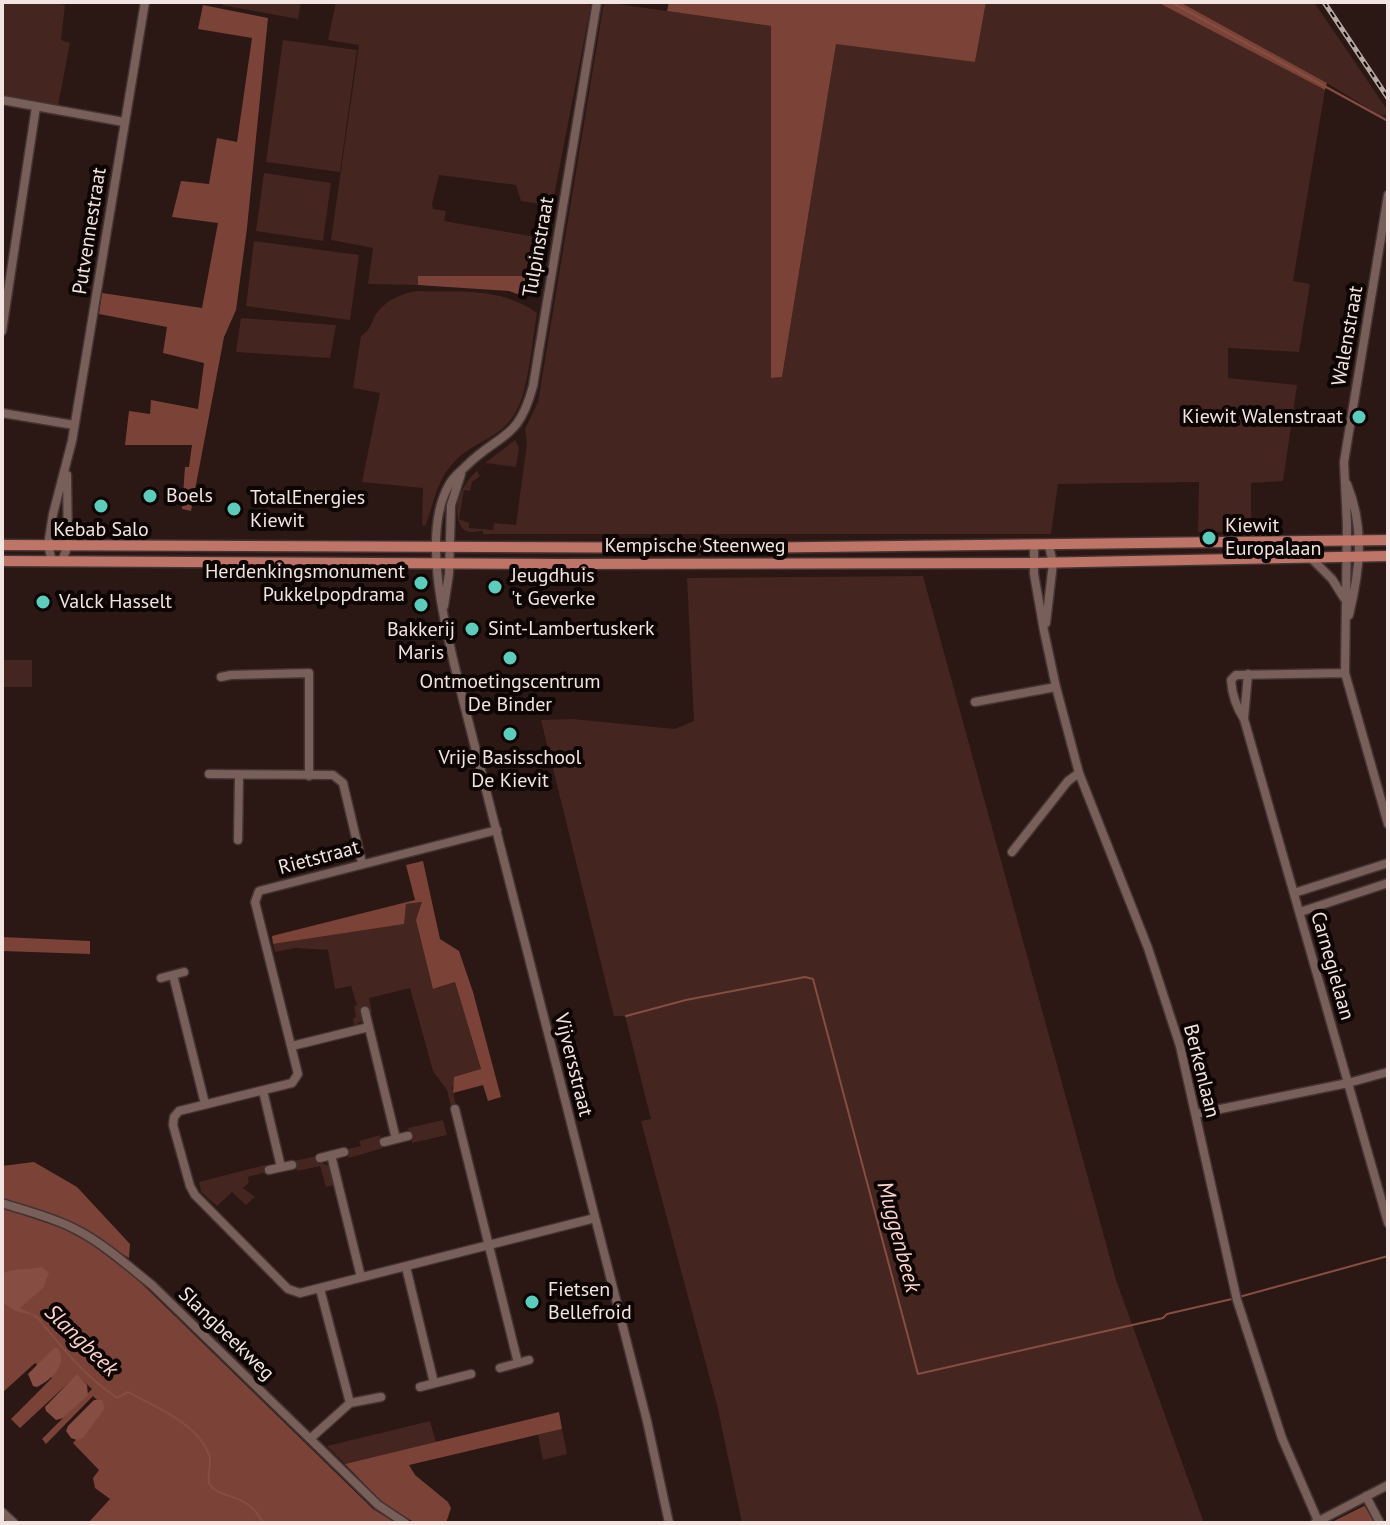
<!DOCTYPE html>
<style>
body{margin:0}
#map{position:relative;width:1390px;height:1525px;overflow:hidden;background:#2b1713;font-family:"PT Sans",sans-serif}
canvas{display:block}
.frame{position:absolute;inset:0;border:4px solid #f2e4e0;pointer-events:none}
</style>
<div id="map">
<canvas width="1390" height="1525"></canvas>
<div class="frame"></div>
</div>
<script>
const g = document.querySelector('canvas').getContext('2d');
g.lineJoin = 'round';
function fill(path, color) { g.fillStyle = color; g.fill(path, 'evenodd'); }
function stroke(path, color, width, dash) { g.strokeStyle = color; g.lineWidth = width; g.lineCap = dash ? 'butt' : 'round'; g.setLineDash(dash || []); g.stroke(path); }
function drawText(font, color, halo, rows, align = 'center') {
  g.font = font + ' "PT Sans",sans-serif'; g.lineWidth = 8; g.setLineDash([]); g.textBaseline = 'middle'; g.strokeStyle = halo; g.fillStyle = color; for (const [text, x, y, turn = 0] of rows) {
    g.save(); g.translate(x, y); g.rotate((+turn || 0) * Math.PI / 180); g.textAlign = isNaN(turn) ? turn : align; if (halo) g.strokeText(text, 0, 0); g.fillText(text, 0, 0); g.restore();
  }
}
fill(new Path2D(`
 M2 2H51L65 5 61 40 70 43 58 106 2 96Z
 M222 2H301L298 19 222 5Z
 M336 2H583L591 5 552 206 521 201 516 185 439 175 432 204 433 209 446 211 444 221 547 239 542 276H419L418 285 368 284 373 248 331 240 359 45 328 40Z
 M604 2 771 26 772 378 782 377 836 43 975 62 986 2H1157L1325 90 1293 281 1310 284 1299 352 1228 348V378L1297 385 1283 481 1251 483V532H1198L1199 482 1058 484 1051 534H483V531C472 532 463 535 459 522 449 483 489 461 515 440L519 448 516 467 486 463 477 471 480 476 472 482 470 491 464 490 459 519 469 523V528L493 530 494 523 516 525 527 443 525 429 538 402Z
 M1180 2H1314L1388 111 1384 116 1379 115 1327 83Z
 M283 40 357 50 340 172 266 162Z
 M264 173 331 183 323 241 256 231Z
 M254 241 359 255 350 320 246 306Z
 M417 291C458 292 502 287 537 313 532 340 529 393 514 415 501 437 474 442 456 460 435 481 435 503 425 526L422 525 423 488 362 482 380 393 353 388 361 336C370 331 371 323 376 314 386 300 400 294 417 291Z
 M241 318 336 325 330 358 236 352Z
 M923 576 1116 1280 1204 1523H742L717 1405 641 1121 651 1119 625 1016H614L541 720 572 719 675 729 694 721 687 578Z
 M32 660V687H2V660Z
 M423 902 434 989 455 982 481 1070 452 1087 456 1106 451 1107 447 1090 433 1071 410 988 369 998 372 1012 370 1013 368 1007 361 1008 362 1021 354 1026 353 1019 356 1016 354 1006 357 1005 351 986 335 989 328 950 296 948 275 952 273 944 403 924 406 904Z
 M443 1120 447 1135 412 1143 408 1128Z
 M380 1135 383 1148 349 1158 347 1155 348 1149 361 1146 359 1141Z
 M317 1156 320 1162 329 1166 334 1185 326 1187 320 1166 297 1171 294 1161Z
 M265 1165 267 1172 248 1177 249 1182 243 1188 255 1197 246 1205 232 1192 217 1206 201 1192 199 1182Z
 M430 1421 436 1442 345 1464 327 1446Z
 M562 1429 567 1454 543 1460 538 1435Z`), '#45251f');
fill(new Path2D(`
 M669 2H986L975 62 836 44 782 377 771 378V26L667 11Z
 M1157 2H1180L1327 83 1325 90Z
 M203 5 268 18 247 228 236 310 224 337 191 511 182 509 185 467H189L192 445H125L129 411 150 414 151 400 198 409 204 363 163 353 167 327 99 314 102 293 202 308 218 223 172 217 181 181 209 184 217 138 237 142 252 38 198 29Z
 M418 276H542L541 285 520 295 509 291 418 285Z
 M423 861 440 939 459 951 473 992 501 1097 488 1101 483 1085 453 1093 454 1077 481 1069 455 982 433 989 416 920 422 902 406 904 404 924 273 944 272 936 415 900 406 865Z
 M2 937 90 941V954L2 951Z
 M34 1162 77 1187 130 1244 129 1258 58 1216 2 1200V1166Z
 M2 1208 77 1233 136 1278 373 1509 396 1523H88L110 1499 95 1488 93 1478 99 1470 73 1443 105 1408 93 1396 46 1444 42 1439 92 1389 77 1375 20 1428 11 1419 52 1378 35 1363 2 1393Z
 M559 1412 562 1429 409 1465 415 1475 448 1502 451 1508 446 1523H415L382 1502 345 1464Z
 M1364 1505 1375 1523H1330L1364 1506Z`), '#7b4338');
fill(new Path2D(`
 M42 1267 49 1273 43 1288 20 1308 37 1316 15 1311 2 1302V1274C15 1267 27 1270 42 1267Z
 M54 1348H58C68 1365 52 1379 37 1387L33 1386 28 1374Z
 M77 1374 87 1385 88 1395 63 1418 56 1420 46 1411 45 1407Z
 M94 1400H102L105 1408 83 1438 77 1440 71 1438 66 1431 68 1426Z`), '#864d42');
stroke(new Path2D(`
 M1171 2 1388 121
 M626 1016 686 1000 805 977 813 979 918 1374 1163 1318 1167 1314 1232 1299
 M1239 1297 1388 1256
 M34 1316 38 1318C62 1348 86 1377 117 1398L128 1392C155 1407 198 1423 209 1455 213 1465 205 1477 210 1485 220 1500 247 1491 263 1523`), '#864d42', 2);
const minor = new Path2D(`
 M597 2 533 386C518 442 500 432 465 467 460 472 452 478 449 485 418 538 450 645 463 700L647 1421 669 1523
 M2 100 124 122
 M1388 195 1344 462 1347 525 1345 673 1388 824
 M2 331 36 107
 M2 413 74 425
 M1347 484C1365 528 1360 570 1349 615
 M1034 546V574L1044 631 1056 687 1079 773 1148 948 1180 1046 1237 1300 1282 1438 1318 1521
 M1311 558 1332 579 1344 598
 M52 561 48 545 53 514 72 441 145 2
 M62 561 68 545 67 475
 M444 606 449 574 451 505 461 474
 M1046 623 1053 563 1049 546
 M1345 673 1236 675 1231 680C1232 695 1236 707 1244 719L1388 1223
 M221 677 231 675 309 673V776
 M975 702 1056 687
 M1244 718 1248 674
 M209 774 333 775 343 783 362 863
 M497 830 259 891 255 902 298 1074 292 1083 179 1111 174 1117 173 1125 190 1186 195 1195 288 1289 300 1293 595 1218
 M238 840 239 776
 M1012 852 1068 781 1079 773
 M1294 893 1388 863
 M1300 912 1388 883
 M173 975 205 1104
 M161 978 184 972
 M365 1011 396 1139
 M292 1046 369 1027
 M263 1091 281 1167
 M455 1109 518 1363
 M1196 1114 1348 1083 1388 1072
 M384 1142 408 1136
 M331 1155 361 1277
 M320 1158 344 1152
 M269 1170 292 1165
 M2 1203C26 1211 52 1217 75 1229 103 1243 128 1266 152 1285L378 1505 405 1523
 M406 1267 434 1383
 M320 1289 350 1403
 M500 1368 529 1360
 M420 1387 471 1374
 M311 1438 350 1403 381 1397
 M1366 1496 1380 1523
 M2 1512 14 1523
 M1315 1523 1388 1485`);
const major = new Path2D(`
 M2 545 735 548 1388 540
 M2 561 559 564 1033 563 1388 556`);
stroke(minor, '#433433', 11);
stroke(major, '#433433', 13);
stroke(minor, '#785f5a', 8);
stroke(major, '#be7567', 10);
const rail = new Path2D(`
 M1324 2 1388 98`);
stroke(rail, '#b7a7a3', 5);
stroke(rail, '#0d0504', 2, [6]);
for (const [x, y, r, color] of [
 [1359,417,8,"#5acebd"],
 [150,496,8,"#5acebd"],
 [101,506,8,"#5acebd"],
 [234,509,8,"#5acebd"],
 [1209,538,8,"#5acebd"],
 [421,583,8,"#5acebd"],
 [495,587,8,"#5acebd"],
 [43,602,8,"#5acebd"],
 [421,605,8,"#5acebd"],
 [472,629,8,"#5acebd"],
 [510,658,8,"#5acebd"],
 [510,734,8,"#5acebd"],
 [532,1302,8,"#5acebd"]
]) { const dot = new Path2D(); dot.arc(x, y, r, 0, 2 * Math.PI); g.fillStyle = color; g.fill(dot); stroke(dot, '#0d0504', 3); }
drawText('20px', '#f2e4e0', '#0d0504', [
 ["Putvennestraat",90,231,-81],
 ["Tulpinstraat",539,247,-80],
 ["Walenstraat",1348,336,-80],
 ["Kempische Steenweg",695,546],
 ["Rietstraat",319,858,-15],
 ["Carnegielaan",1332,966,74],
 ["Vijversstraat",573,1065,76],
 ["Berkenlaan",1201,1071,76],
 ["Slangbeekweg",226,1334,44]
]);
drawText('20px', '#f2e4e0', '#0d0504', [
 ["Kiewit Walenstraat",1343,417,"right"],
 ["Boels",166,496],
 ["TotalEnergies",250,498],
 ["Kiewit",250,521],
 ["Kiewit",1225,526],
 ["Europalaan",1225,549],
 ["Kebab Salo",101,530,"center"],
 ["Herdenkingsmonument",405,572,"right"],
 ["Pukkelpopdrama",405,595,"right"],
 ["Jeugdhuis",511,576],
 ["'t Geverke",511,599],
 ["Valck Hasselt",59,602],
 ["Sint-Lambertuskerk",488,629],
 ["Bakkerij",421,630,"center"],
 ["Maris",421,653,"center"],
 ["Ontmoetingscentrum",510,682,"center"],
 ["De Binder",510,705,"center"],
 ["Vrije Basisschool",510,758,"center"],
 ["De Kievit",510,781,"center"],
 ["Fietsen",548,1290],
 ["Bellefroid",548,1313]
], 'left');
drawText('italic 22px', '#fbd5cd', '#0d0504', [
 ["Muggenbeek",898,1237,75],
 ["Slangbeek",81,1341,44]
]);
</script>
